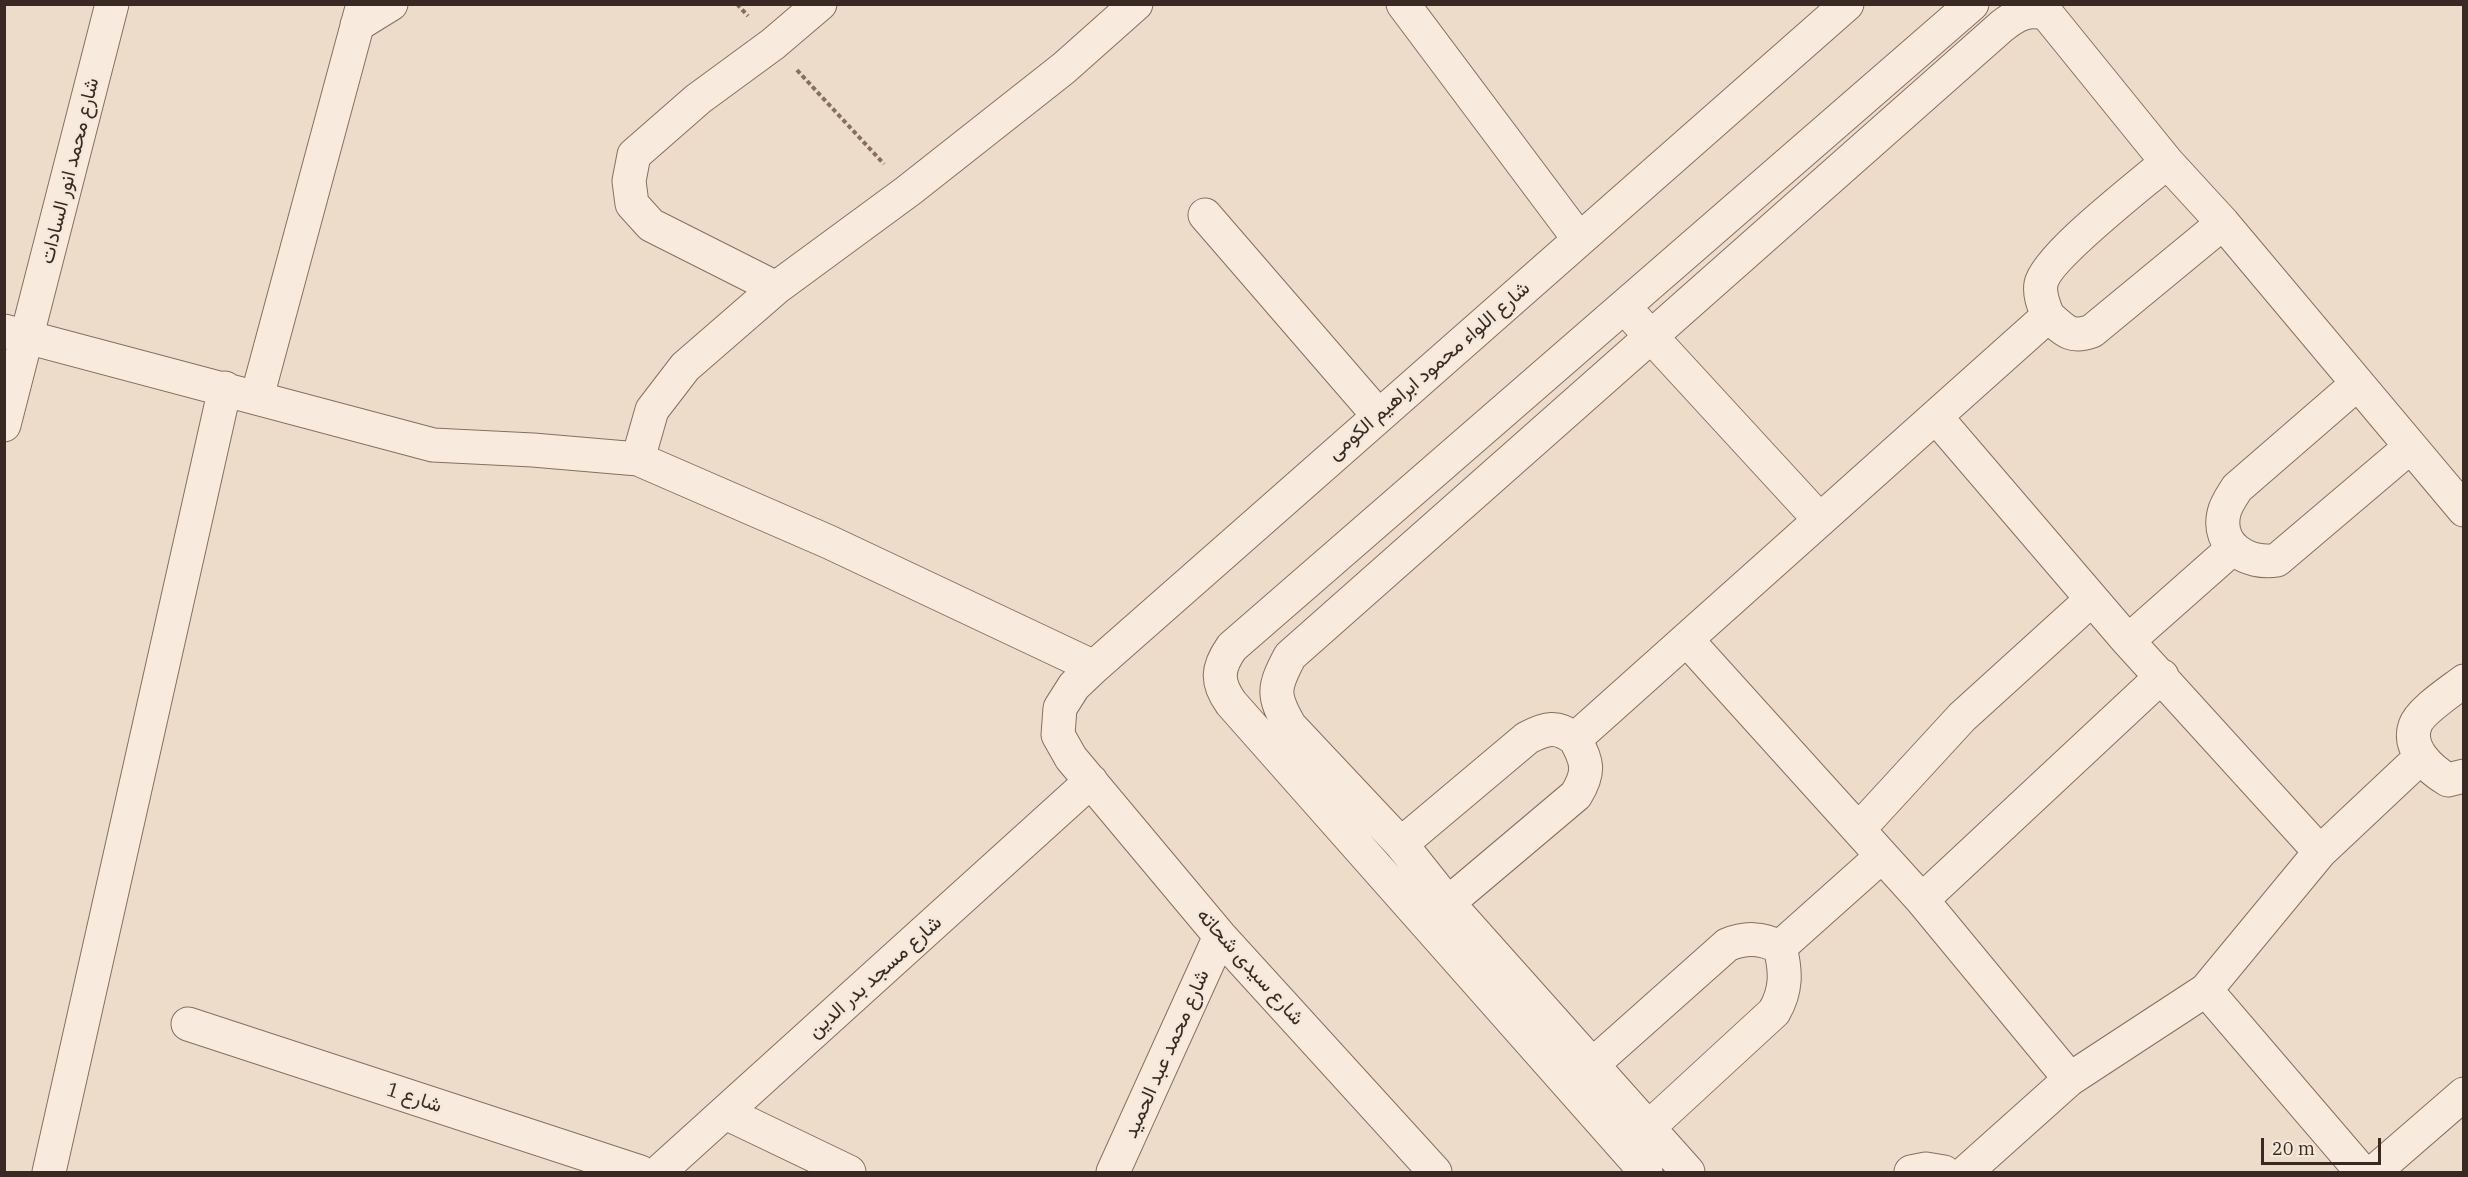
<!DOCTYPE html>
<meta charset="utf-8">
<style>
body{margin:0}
#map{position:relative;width:2468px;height:1177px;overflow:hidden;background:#eddcca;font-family:"IBM Plex Serif",serif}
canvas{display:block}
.frame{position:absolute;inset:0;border:6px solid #3a2922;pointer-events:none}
.scale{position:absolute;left:2261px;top:1138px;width:120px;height:27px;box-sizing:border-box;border:3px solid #3a2922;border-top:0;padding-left:8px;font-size:18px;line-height:21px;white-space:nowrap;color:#3a2922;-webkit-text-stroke:4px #f4e8da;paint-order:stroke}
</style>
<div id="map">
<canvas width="2468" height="1177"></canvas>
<div class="frame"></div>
<div class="scale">20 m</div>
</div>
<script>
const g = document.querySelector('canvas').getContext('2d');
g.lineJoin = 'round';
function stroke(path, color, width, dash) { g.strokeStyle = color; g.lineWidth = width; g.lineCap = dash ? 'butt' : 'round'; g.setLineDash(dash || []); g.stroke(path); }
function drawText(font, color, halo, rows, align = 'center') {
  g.font = font + ' "IBM Plex Serif",Vazirmatn,serif'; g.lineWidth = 4.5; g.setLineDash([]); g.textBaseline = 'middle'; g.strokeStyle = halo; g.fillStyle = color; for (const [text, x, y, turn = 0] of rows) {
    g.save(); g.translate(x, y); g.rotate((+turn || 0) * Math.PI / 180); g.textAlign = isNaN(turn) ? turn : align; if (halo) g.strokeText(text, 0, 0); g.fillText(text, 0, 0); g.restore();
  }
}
const minor = new Path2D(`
 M1403 4 1579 239
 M357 25 391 4
 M1205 215 1378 415
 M776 288 651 225 632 204 629 181 634 155 698 99 773 44 820 4
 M2048 316C2064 330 2070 339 2092 331L2223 223
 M1636 320 1820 520
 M4 331 433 445 533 450 638 459 829 542 1094 667
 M2357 384 2237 488C2232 496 2226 504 2224 513 2216 546 2248 565 2277 560L2409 448
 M257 397 363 4
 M1936 417 2128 641 2320 852
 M4 425 112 4
 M638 459 652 410 685 367 776 288 908 191 1064 68 1136 4
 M1687 640 1922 900 2070 1079
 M2128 641 2232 549
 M2464 681C2451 691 2419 712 2415 726 2407 749 2431 770 2448 780L2464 776
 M1859 829 1962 717 2092 599
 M1401 844 1527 738C1546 728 1557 725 1575 739L2048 316C2044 306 2039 295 2041 284 2046 257 2142 184 2167 162
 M1922 900 2162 676
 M1448 903 1576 795C1590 772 1588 762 1575 739
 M1780 947 1882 856
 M2206 990 2320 852 2421 757
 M188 1024 640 1172
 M1591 1066 1727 945C1746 937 1761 938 1780 947 1786 971 1787 990 1774 1012L1648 1128
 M726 1113 849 1172
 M49 1172 225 388
 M659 1172 1091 781
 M1113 1172 1220 936
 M1435 1172 1220 936 1071 758 1058 735 1060 708 1074 686 1094 667 1847 4
 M1646 1172 1231 703C1216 682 1217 668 1232 647L1972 4
 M1688 1172 1448 903 1401 844 1290 726C1272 695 1273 688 1290 656L2002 26C2016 15 2028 8 2047 14L2167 162 2223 223 2464 510
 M1911 1172 1926 1169 1944 1172
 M1966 1172 2070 1079 2206 990 2362 1172
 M2374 1172 2464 1094`);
stroke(minor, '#896e5f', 35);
stroke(new Path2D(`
 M737 4 748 16
 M797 70 884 164`), '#896e5f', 4, [4.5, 3]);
stroke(minor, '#f8ebdd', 33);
drawText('20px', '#3a2922', '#f4e8da', [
 ["شارع محمد انور السادات",70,171,-76],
 ["شارع اللواء محمود ابراهيم الكومى",1429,371,-41],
 ["شارع سيدى شحاته",1250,967,48],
 ["شارع مسجد بدر الدين",875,977,-42],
 ["شارع محمد عبد الحميد",1167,1054,-66],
 ["شارع 1",414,1098,18]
]);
</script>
